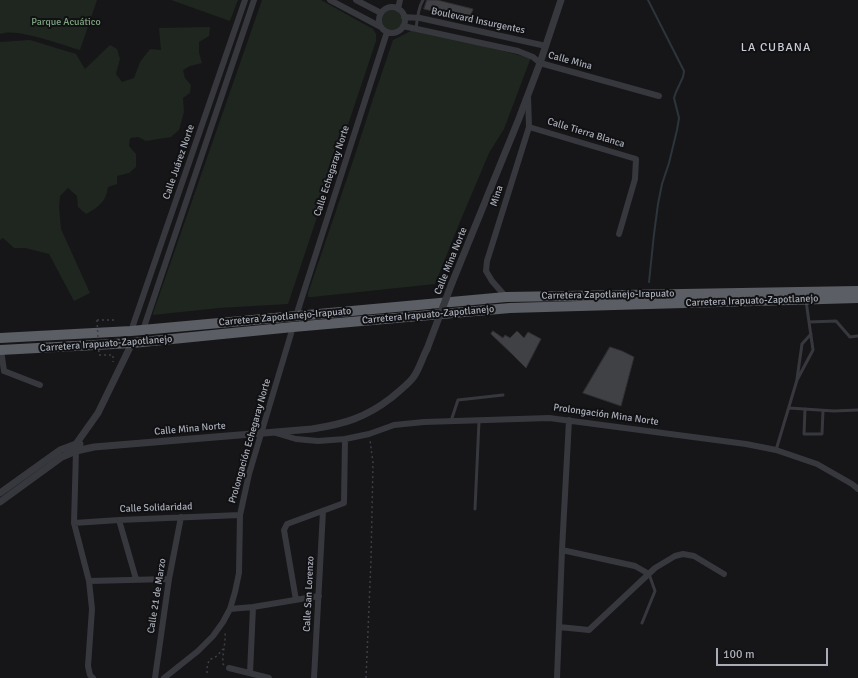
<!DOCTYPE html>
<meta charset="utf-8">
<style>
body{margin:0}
#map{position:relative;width:858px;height:678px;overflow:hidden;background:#161618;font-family:Signika,sans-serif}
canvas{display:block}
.scale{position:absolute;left:716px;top:648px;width:112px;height:18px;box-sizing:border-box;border:2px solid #a8adb8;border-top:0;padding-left:5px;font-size:12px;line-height:14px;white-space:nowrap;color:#a8adb8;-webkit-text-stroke:3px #111113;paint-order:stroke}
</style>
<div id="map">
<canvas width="858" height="678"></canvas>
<div class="scale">100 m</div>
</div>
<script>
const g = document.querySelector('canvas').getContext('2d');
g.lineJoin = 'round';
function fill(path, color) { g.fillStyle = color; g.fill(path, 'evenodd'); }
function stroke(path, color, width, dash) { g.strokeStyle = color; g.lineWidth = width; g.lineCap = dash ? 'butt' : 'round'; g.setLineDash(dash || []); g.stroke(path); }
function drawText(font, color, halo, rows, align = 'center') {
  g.font = font + ' Signika,sans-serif'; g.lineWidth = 4; g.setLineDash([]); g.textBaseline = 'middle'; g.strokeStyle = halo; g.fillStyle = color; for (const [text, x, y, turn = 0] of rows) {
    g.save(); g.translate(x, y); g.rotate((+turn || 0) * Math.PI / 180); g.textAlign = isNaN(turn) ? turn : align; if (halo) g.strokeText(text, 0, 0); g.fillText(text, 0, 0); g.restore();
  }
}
fill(new Path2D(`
 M0 0H97L80 50C63 45 15 27 0 34Z
 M171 0H238L230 21Z
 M262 0H321L373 29 376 34V41L288 304 219 308 153 315V313Z
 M382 20a10 10 0 1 1 20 0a10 10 0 1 1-20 0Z
 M210 27 209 36 199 42V53L202 63 190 66 183 70 185 78 191 85 190 93 183 98 184 112 179 130 171 137 146 141 138 137 130 138 129 146 136 154V167L129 173 117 176V184L108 187C106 202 99 207 86 214L78 207 77 196 68 188 60 196 59 207 61 229 90 293 74 301 49 254 25 248H14L3 238 0 240V42L30 40 76 54 85 69 110 45 117 49 120 59 116 74 122 82 134 78 140 62 150 49 161 50 159 28Z
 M413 30 469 42 530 58V60L504 129 489 153 476 184 459 224 435 284 312 297H308V293L356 152 372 102 393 40Z`), '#1e261f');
stroke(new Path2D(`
 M648 0 684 71 683 77 676 92 674 98 679 118 677 130 669 163 662 184 658 204 654 234 649 282`), '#2c353c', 2);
const building = new Path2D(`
 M427 0H437L473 9 469 20 424 9Z
 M493 331 503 338 505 335 510 338 517 331 524 338 528 332 541 339 526 368 513 355 491 334Z
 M610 347 622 351 634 357 621 406 583 393Z`);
fill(building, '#404145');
stroke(building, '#303034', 1);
stroke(new Path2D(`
 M97 320H114
 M99 355H113V362
 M224 665 223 664C222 653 226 643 225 632
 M207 673V668L209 660 217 656 223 649
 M366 678 371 560 373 463 370 440`), '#3d3f44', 1.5, [2, 3]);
stroke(new Path2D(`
 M416 29C417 20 418 8 423 0
 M809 322 836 321 850 337 858 336
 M797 379 802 344 811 334
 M789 408 834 411 858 410
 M805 409 804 434H822L823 411
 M451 421 458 400 503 395
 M776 450 797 380 813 350 806 301
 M475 509 479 421
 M642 623 655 591 649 574`), '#37383d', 3);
stroke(new Path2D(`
 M330 0 381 27
 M356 0 381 13
 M379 20a13 13 0 1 1 26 0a13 13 0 1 1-26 0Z
 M398 9 400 0
 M404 17 420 18 546 46
 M403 26 518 51 533 57 540 63 659 96
 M529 127 636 159 635 179 619 234
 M506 297 492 281 486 271 487 261 529 127 528 96
 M296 316 387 32
 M143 330 254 0
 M131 331 245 0
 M1 350 4 371
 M4 371 40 385
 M276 433 296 439 318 441 345 439 369 434 394 425 424 422 549 418 746 444 776 450 817 464 852 484 858 489
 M76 451 74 523 89 581 92 609 88 666 90 675 93 678
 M119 520 136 579
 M74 523 119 520 240 515
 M562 550 635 566 649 574
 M89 581 169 579
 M296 600 284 530 287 524 344 503 345 439
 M230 609 253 607 319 596
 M559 627 589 630 655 568 675 556 683 554 694 556 724 574
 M229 668 269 678
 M250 673 253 607
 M155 678 169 579 181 517
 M164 678 198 651 213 636 223 622 230 609 235 592 239 573 240 515 249 474 293 327
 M314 678 323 511
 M557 678 562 550 569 420`), '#37383d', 6);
stroke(new Path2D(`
 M452 283 518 121 540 63 561 0
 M76 451V444L98 413 132 343
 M0 493 60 450 76 444H80
 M0 502 62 457 76 451 94 447 312 429C344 424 365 418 391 398 398 392 406 386 412 379 419 371 422 358 427 349`), '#37383d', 7);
stroke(new Path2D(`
 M0 338 131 331 506 297 858 291
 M0 350 132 343 293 327 510 308 858 298`), '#5b5e65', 10);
stroke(new Path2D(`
 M97 320 99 355`), '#3d3f44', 1.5, [2, 3]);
stroke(new Path2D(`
 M427 349 452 283`), '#37383d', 7);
drawText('10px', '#a8adb8', '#111113', [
 ["Boulevard Insurgentes",478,21,12],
 ["Calle Mina",570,61,15],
 ["Calle Tierra Blanca",586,133,17],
 ["Calle Juárez Norte",179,162,-71],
 ["Calle Echegaray Norte",332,171,-72],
 ["Mina",497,196,-72],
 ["Calle Mina Norte",451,261,-68],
 ["Carretera Zapotlanejo-Irapuato",608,295,-1],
 ["Carretera Irapuato-Zapotlanejo",752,301,-2],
 ["Carretera Irapuato-Zapotlanejo",428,315,-5],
 ["Carretera Zapotlanejo-Irapuato",285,317,-5],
 ["Carretera Irapuato-Zapotlanejo",106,344,-4],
 ["Prolongación Mina Norte",606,415,8],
 ["Calle Mina Norte",190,429,-5],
 ["Prolongación Echegaray Norte",250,441,-74],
 ["Calle Solidaridad",156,508,-2],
 ["Calle San Lorenzo",309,594,-87],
 ["Calle 21 de Marzo",157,596,-81]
]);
drawText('10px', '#7fa381', '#111113', [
 ["Parque Acuático",66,22]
]);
g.letterSpacing = '1px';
drawText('12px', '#c9ccd4', '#111113', [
 ["LA CUBANA",776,48]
]);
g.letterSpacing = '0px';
</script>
